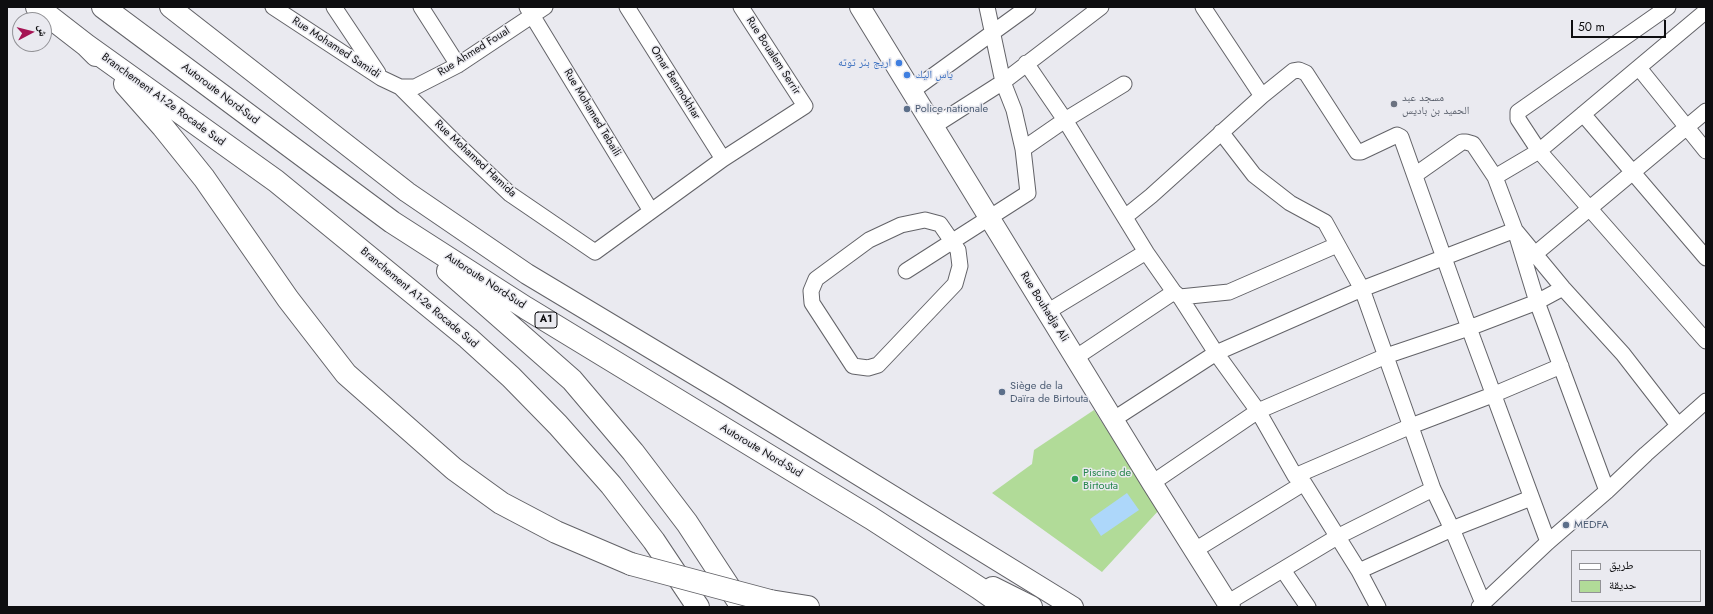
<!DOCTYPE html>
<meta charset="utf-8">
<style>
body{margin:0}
#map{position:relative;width:1713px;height:614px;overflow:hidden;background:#eaeaf0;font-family:Jost,"Noto Naskh Arabic",sans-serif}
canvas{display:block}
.frame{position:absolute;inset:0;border:8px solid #0e0e10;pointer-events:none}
.legend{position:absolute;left:1571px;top:550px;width:130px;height:52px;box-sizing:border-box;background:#eaeaf0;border:1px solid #929296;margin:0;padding:5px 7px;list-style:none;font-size:12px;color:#0e0e10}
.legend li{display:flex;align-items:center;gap:8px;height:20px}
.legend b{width:20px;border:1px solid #929296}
.north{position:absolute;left:12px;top:12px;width:40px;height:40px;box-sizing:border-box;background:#eaeaf0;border:1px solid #929296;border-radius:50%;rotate:83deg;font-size:11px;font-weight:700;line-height:16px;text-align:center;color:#0e0e10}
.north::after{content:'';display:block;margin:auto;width:14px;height:18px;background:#a51454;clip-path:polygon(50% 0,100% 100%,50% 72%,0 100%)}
.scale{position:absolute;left:1571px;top:20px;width:95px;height:18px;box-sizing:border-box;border:2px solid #0e0e10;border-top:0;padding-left:5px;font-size:12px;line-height:14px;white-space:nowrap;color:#0e0e10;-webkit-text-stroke:3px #eaeaf0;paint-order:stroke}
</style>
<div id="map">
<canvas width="1713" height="614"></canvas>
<div class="frame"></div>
<ul class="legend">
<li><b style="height:5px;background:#fff"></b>طريق</li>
<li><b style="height:11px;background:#b1db98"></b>حديقة</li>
</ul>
<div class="north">ش</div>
<div class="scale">50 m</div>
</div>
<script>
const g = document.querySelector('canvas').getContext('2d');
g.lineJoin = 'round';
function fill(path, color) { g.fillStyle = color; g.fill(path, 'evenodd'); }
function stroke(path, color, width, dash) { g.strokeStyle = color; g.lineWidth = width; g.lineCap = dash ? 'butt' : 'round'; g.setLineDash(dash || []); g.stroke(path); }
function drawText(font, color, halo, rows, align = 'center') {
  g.font = font + ' Jost,"Noto Naskh Arabic",sans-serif'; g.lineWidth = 3; g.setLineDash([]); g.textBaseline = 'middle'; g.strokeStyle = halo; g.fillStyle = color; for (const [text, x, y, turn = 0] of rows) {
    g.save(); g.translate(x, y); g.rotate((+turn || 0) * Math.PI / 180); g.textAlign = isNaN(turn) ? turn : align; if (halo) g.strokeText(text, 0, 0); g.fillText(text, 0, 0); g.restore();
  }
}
fill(new Path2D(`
 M1094 410 1159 510 1102 572 992 493 1032 464 1034 450Z`), '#b1db98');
fill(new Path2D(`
 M1127 493 1139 510 1101 536 1090 519Z`), '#add7fa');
const minor = new Path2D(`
 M273 7 381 78 400 87 455 142 510 194 595 252 723 159 805 106 741 7
 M334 7 378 73
 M421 7 458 65
 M527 7 651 211
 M627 7 723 159
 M1203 7 1262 96 1293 71 1299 70 1306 73 1357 152H1361L1397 135 1401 137 1469 328 1548 542
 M1668 7 1518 112V119L1539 151 1706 341
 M1026 63 1065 120 1146 252 1174 292 1180 297 1216 353 1258 411 1295 476 1304 483 1359 571 1378 607
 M1639 68 1706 151
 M400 87H415L458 65 545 7
 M912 91 1028 7
 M1583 114 1706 258
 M934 126 1003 82 1101 7
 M1221 132 1254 175 1290 203 1325 222 1362 289 1433 489 1452 529 1483 603
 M1023 149 1065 120 1124 84
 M1415 175 1462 142H1466L1473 144 1495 177 1515 230 1563 288 1623 354 1678 425
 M1495 177 1539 151 1706 11
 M1125 217 1151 196 1262 96
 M925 220 940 224 958 250 960 266 955 284 878 365 868 368 853 366 812 303 811 291 816 279 869 240 901 225Z
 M1535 254 1706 111
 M906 271 1028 193 1023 149 1014 110 1003 82 987 7
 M1180 297 1229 292 1337 245
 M1047 312 1146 252
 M1075 358 1174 292
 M1114 419 1216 353 1362 289 1515 230 1537 302 1607 491
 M1295 476 1411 426 1495 394 1561 366
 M1152 483 1258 411 1386 356 1469 328 1537 302 1563 288
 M1195 550 1304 483
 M1283 570 1308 607
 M1359 571 1452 529 1531 498
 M1227 603 1337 537 1433 489
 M1479 607 1548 542 1607 491 1646 454 1706 401`);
const major = new Path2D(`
 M170 7 407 192 527 274 727 394 1073 607
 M860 7 1152 483 1230 607`);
const highway = new Path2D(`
 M37 7 86 45 96 55
 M103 7 392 222 526 308 871 518 979 588 1006 607
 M86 45 276 181 468 338 511 377 558 425 611 485 654 541 698 607
 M125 84 163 127 204 178 288 299 346 374 454 469 501 503 556 532 631 564
 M448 271 572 380 633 452 687 523 742 607
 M993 588 1031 607
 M770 601 808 607`);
stroke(minor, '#636368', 17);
stroke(major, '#636368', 22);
stroke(highway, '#636368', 24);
stroke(minor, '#fff', 15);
stroke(major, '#fff', 20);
stroke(highway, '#fff', 22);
const highwayBridge = new Path2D(`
 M631 564 770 601`);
stroke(highwayBridge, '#636368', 24, []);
stroke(highwayBridge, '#fff', 22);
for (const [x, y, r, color] of [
 [899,63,4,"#3f7fe0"],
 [907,75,4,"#3f7fe0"],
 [1394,104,4,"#6b7280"],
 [907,109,4,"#5c6f8a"],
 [1002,392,4,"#5c6f8a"],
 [1075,479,4,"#2e9e5b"],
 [1566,525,4,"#5c6f8a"]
]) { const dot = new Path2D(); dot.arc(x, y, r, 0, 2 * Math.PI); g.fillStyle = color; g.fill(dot); stroke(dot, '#eaeaf0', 1.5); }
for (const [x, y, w] of [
 [546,320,22]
]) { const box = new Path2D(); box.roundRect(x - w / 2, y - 8, w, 16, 3); g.fillStyle = '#eaeaf0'; g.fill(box); stroke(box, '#0e0e10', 1); }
drawText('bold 10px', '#0e0e10', null, [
 ["A1",546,320]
]);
drawText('11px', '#0e0e10', '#eaeaf0', [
 ["Rue Mohamed Samidi",336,48,33],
 ["Rue Ahmed Foual",474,52,-32],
 ["Rue Boualem Serrir",773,56,57],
 ["Omar Benmokhtar",675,83,58],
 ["Autoroute Nord-Sud",220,94,37],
 ["Branchement A1-2e Rocade Sud",163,100,36],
 ["Rue Mohamed Tebaili",592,113,59],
 ["Rue Mohamed Hamida",475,159,43],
 ["Autoroute Nord-Sud",485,281,33],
 ["Branchement A1-2e Rocade Sud",419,298,40],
 ["Rue Bouhadja Ali",1044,307,58],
 ["Autoroute Nord-Sud",761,451,31]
]);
drawText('11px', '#366cbe', '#eaeaf0', [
 ["اريج بئر توته",891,63],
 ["ياس اليك",915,75,"left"]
], 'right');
drawText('11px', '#5b616d', '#eaeaf0', [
 ["مسجد عبد",1402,98],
 ["الحميد بن باديس",1402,111]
], 'left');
drawText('11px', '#4e5e75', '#eaeaf0', [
 ["Police nationale",915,109],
 ["Siège de la",1010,386],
 ["Daïra de Birtouta",1010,399],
 ["MEDFA",1574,525]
], 'left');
drawText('11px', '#27864d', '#eaeaf0', [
 ["Piscine de",1083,473],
 ["Birtouta",1083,486]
], 'left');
</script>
